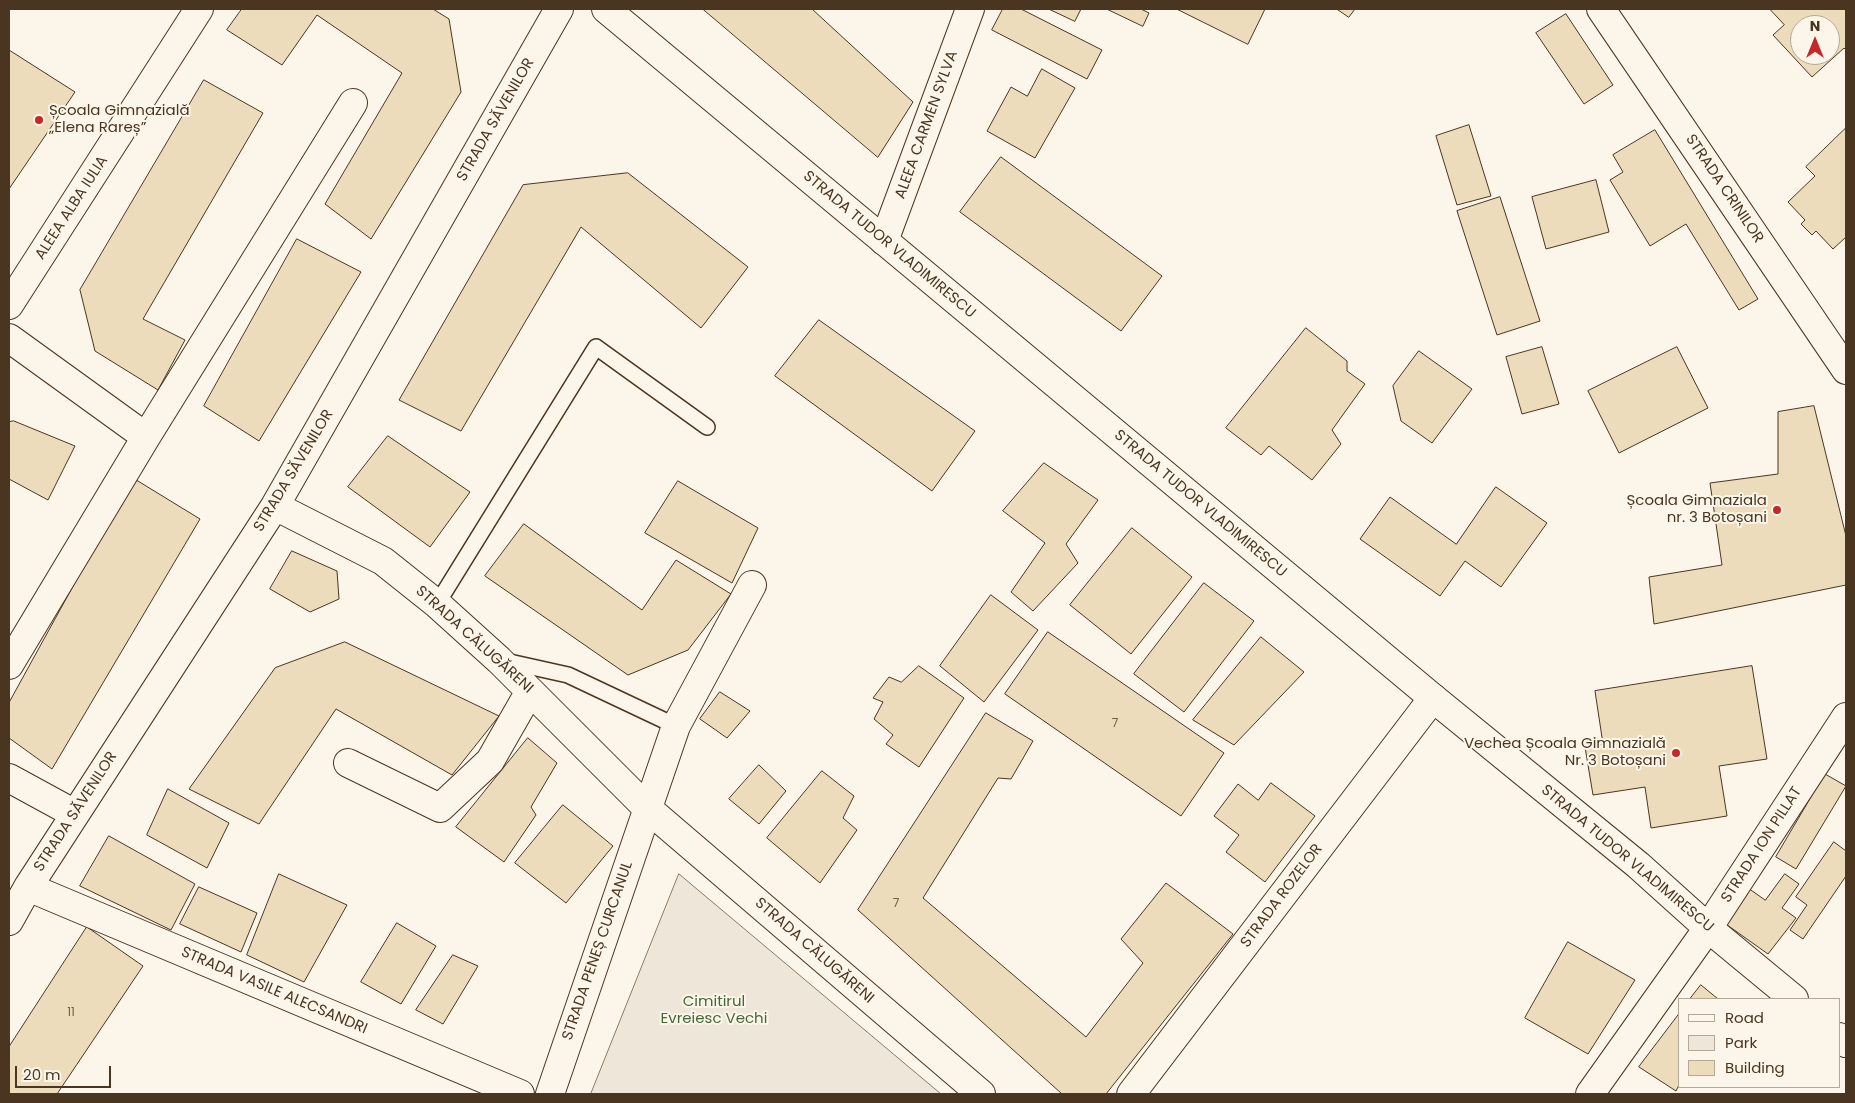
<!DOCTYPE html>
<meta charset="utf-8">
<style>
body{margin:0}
#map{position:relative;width:1855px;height:1103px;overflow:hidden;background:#fbf6e9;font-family:Poppins,sans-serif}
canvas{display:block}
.frame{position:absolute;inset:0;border:10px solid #4a3520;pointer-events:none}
.legend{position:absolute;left:1678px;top:998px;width:162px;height:90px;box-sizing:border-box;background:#fbf6e9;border:1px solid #b4a999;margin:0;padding:6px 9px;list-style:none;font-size:15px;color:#4a3520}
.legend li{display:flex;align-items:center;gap:10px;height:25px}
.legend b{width:25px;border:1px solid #b4a999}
.north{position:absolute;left:1790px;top:15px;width:50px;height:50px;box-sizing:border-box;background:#fbf6e9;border:1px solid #b4a999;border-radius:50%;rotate:0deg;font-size:14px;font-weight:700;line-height:20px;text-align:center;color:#4a3520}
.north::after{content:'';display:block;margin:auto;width:18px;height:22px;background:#c62828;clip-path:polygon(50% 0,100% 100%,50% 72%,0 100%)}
.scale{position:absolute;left:15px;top:1066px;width:96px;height:22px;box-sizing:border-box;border:2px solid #4a3520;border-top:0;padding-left:6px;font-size:15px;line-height:18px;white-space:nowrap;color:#4a3520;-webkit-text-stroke:4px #fbf6e9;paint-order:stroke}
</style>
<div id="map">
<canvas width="1855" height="1103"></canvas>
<div class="frame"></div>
<ul class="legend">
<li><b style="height:6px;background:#fbf6e9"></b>Road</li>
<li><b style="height:14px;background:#ede6d9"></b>Park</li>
<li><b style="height:14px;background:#ecdcbc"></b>Building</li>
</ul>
<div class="north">N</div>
<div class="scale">20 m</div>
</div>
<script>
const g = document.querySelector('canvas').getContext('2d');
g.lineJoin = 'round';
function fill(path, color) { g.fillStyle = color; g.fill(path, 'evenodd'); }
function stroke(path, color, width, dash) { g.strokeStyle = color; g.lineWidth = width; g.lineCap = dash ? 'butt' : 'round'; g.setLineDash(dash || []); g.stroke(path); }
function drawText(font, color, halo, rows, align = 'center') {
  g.font = font + ' Poppins,sans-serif'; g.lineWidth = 4; g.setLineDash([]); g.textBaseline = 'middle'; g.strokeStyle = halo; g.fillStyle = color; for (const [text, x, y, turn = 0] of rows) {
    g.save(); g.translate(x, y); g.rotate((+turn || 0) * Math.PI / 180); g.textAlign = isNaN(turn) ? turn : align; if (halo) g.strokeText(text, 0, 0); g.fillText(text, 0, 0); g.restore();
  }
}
const green = new Path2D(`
 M679 874 941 1094H591Z`);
fill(green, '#ede6d9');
stroke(green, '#887966', 1);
const building = new Path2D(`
 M242 9H433L449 19 461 92 371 239 325 204 402 73 317 15 282 65 227 30Z
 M703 9H812L913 102 878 157Z
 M1003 9H1021L1102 50 1087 79 992 30Z
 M1049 9H1081L1075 21Z
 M1107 9H1141L1149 13 1143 26Z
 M1177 9H1265L1248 44Z
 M1337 9H1355L1349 17Z
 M1770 9H1846V50L1844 48 1812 77 1773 35 1784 25ZM1800 25H1830V55H1800Z
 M1566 14 1613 85 1584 104 1536 33Z
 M9 50 75 92 9 189Z
 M1042 69 1075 88 1035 158 987 131 1011 87 1027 96Z
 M204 80 263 113 143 319 185 340 158 390 95 351 80 290Z
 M1469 125 1491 196 1457 205 1436 136Z
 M1846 128V237L1833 249 1816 231 1812 235 1801 224 1805 220 1788 202 1815 176 1806 167Z
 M1655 130 1758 299 1739 310 1686 224 1650 246 1610 180 1623 172 1613 155Z
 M1001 157 1162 276 1121 331 960 212Z
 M628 173 748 267 701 328 581 227 461 431 399 400 523 185Z
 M1596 180 1609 232 1546 249 1532 197Z
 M1500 197 1540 321 1497 335 1457 211Z
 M297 239 361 272 259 441 204 406Z
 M819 320 975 431 932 491 775 376Z
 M1306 328 1347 361V371L1365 384 1332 430 1341 444 1312 480 1269 446 1261 455 1226 428Z
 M1542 347 1559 404 1522 414 1506 357Z
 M1677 347 1708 408 1619 453 1588 391Z
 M1419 351 1472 389 1432 443 1401 421 1393 386Z
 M1814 406 1846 536V585L1654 624 1649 577 1722 565 1710 483 1778 474V412Z
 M14 421 75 446 48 500 9 479V422Z
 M388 436 470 492 430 547 348 487Z
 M1044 463 1098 500 1066 544 1078 563 1033 611 1011 592 1045 543 1003 511Z
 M133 478 200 519 52 769 9 738V703Z
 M678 481 758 528 732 583 645 533Z
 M1496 487 1547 523 1501 587 1465 561 1440 596 1360 539 1390 497 1456 544Z
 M524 524 642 610 676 560 731 594 688 650 628 675 485 576Z
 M1132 528 1192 577 1131 654 1070 605Z
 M292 551 337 571 339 599 310 612 270 589Z
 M1204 583 1254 621 1184 712 1134 674Z
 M991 595 1038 630 984 702 940 666Z
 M1048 632 1224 753 1181 816 1005 694Z
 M1261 637 1304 672 1234 745 1193 720Z
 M345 642 499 716 452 775 336 709 259 824 189 789 275 668Z
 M919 666 964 698 919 767 886 744 893 735 874 719 883 702 873 698 889 677 901 682Z
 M1752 666 1767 759 1719 766 1727 816 1651 828 1645 787 1593 795 1585 747 1603 744 1595 691Z
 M720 692 750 711 727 738 700 719Z
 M986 713 1033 741 1011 779 998 778 923 898 1086 1037 1143 963 1121 939 1166 883 1233 934 1106 1094H1062L858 910Z
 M528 738 557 763 531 807 536 815 504 862 456 827Z
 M759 765 786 791 759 824 729 799Z
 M822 771 854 796 843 818 857 830 820 883 767 838Z
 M1825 774 1846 786 1796 869 1776 857Z
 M1271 783 1315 816 1265 882 1226 852 1239 835 1214 816 1238 784 1258 800Z
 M168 789 229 823 207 868 147 835Z
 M563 805 613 846 566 903 515 863Z
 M109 836 195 884 171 930 80 886Z
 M1834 842 1846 851V876L1803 939 1790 930 1807 905 1796 897Z
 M279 874 347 905 304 982 247 955Z
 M1785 874 1799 884 1782 908 1796 918 1768 954 1723 922 1748 888 1765 900Z
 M199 887 257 913 241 952 180 924Z
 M397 923 436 946 401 1004 361 982Z
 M87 927 143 966 57 1094H9V1047Z
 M1568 942 1635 980 1588 1054 1525 1018Z
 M453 955 478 966 443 1024 416 1010Z
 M1701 985 1718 999H1690Z
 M1679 1014V1085L1676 1091 1639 1067Z`);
fill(building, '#ecdcbc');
stroke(building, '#4a3520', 1);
const lane = new Path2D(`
 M437 604 596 347 707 427
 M505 661 568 675 676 726`);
const street = new Path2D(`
 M1601 9 1846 370
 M884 241 970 9
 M9 305 199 9
 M9 338 146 437
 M275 506 383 561 437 604 499 660 647 808 981 1094
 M9 665 146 437 353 103
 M348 763 440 808 490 761 530 691
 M9 778 75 814
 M28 887 520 1094
 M9 921 28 887 275 506 559 9
 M1708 928 1846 717
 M550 1094 676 726 752 585
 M1131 1094 1433 698`);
const secondary = new Path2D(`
 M1590 1094 1708 928`);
const primary = new Path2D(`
 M606 9 1433 698 1638 865 1708 928 1794 999
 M1839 1037 1846 1043`);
stroke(lane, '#4a3520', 18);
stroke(street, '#4a3520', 30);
stroke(secondary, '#4a3520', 30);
stroke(primary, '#4a3520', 30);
stroke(lane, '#fbf6e9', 15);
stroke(street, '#fbf6e9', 28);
stroke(secondary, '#fbf6e9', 28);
stroke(primary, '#fbf6e9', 28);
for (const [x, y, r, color] of [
 [39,120,5,"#c62828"],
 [1777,510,5,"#c62828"],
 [1676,753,5,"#c62828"]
]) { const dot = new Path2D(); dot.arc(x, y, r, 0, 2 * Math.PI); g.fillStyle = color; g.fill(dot); stroke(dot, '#fbf6e9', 2); }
drawText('12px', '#725f47', null, [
 ["7",1115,724],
 ["7",896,904],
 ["11",71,1013]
]);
drawText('15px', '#4a3520', '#fbf6e9', [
 ["Școala Gimnazială",49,111,"left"],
 ["„Elena Rareș”",49,128,"left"],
 ["Școala Gimnaziala",1767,501],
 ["nr. 3 Botoșani",1767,518],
 ["Vechea Școala Gimnazială",1666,744],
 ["Nr. 3 Botoșani",1666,761]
], 'right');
drawText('15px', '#4a3520', '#fbf6e9', [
 ["STRADA SĂVENILOR",496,120,-60],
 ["ALEEA CARMEN SYLVA",927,125,-70],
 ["STRADA CRINILOR",1724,189,56],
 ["ALEEA ALBA IULIA",72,208,-57],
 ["STRADA TUDOR VLADIMIRESCU",889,245,40],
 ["STRADA SĂVENILOR",294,471,-59],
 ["STRADA TUDOR VLADIMIRESCU",1200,504,40],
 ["STRADA CĂLUGĂRENI",474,640,42],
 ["STRADA SĂVENILOR",76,812,-57],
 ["STRADA ION PILLAT",1762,845,-57],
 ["STRADA TUDOR VLADIMIRESCU",1627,859,40],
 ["STRADA ROZELOR",1282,896,-53],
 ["STRADA PENEȘ CURCANUL",598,951,-71],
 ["STRADA CĂLUGĂRENI",814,951,41],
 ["STRADA VASILE ALECSANDRI",274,991,23]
]);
drawText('15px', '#436837', '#fbf6e9', [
 ["Cimitirul",714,1002],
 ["Evreiesc Vechi",714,1019]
]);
</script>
